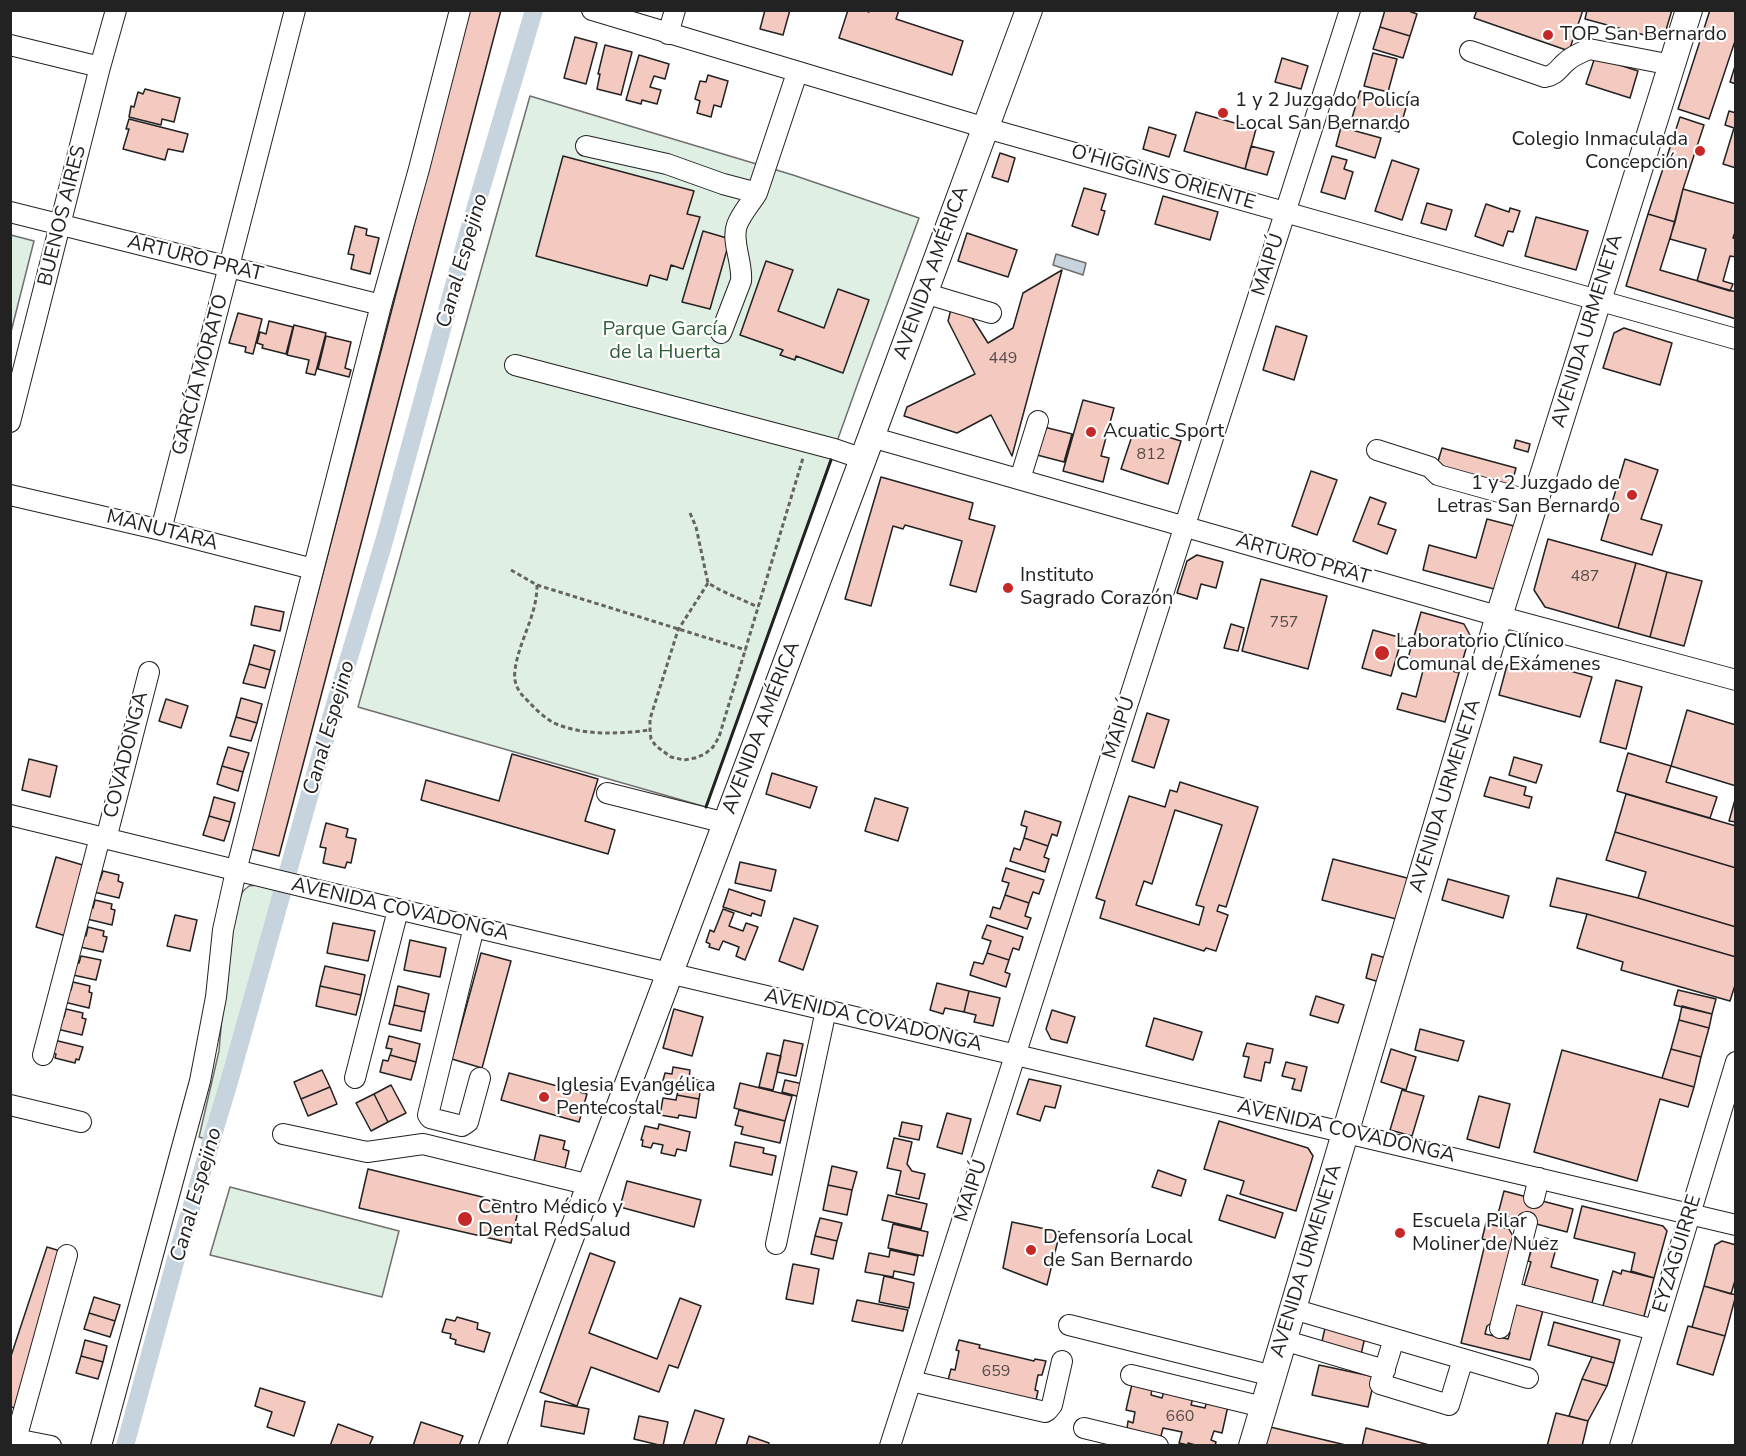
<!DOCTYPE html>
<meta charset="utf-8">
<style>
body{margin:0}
#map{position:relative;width:1746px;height:1456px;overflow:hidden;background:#fff;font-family:"Nunito Sans",sans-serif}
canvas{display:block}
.frame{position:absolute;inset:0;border:12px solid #222;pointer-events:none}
</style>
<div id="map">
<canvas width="1746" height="1456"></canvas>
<div class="frame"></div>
</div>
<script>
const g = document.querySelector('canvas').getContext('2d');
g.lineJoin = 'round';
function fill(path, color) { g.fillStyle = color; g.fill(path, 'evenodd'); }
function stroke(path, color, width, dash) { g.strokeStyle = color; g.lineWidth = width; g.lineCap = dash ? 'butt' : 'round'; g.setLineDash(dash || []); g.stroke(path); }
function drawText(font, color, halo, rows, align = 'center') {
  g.font = font + ' "Nunito Sans",sans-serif'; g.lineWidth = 4.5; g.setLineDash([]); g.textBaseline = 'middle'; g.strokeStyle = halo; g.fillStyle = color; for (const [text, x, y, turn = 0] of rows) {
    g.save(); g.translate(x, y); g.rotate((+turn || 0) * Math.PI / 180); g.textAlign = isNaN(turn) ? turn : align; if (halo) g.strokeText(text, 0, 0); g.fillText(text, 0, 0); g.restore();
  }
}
const green = new Path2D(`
 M530 96 793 175 919 218 859 380 706 807 358 707Z
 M11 235 34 241 11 332 10 235Z
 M257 885 275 890 209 1140 199 1137 219 1051 230 922 243 891 249 886Z
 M230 1187 399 1231 382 1297 210 1255Z`);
fill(green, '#e0efe3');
stroke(green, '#6f6f6f', 1.5);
const water = new Path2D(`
 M1056 254 1086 263 1083 275 1053 265Z`);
fill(water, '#c7d3dd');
stroke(water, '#6f6f6f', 1.5);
stroke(new Path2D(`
 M125 1446 177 1255 229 1082 333 711 385 538 469 230 534 10`), '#c7d3dd', 18);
const building = new Path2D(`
 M470 10H501L279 856 251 849Z
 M765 10H790L783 35 760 29Z
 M848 10H864L869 12 870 10H899L896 19 963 41 952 75 839 38Z
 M1385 10H1406L1417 14 1410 36 1380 27Z
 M1477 10H1583L1569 51 1474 18Z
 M1587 10H1672L1663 40 1585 19Z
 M1710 10H1736V38L1709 119 1678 109Z
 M1380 27 1410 36 1403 58 1373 49Z
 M575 37 597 43 586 84 564 78Z
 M605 45 632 52 621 95 597 89 600 74H598Z
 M1373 53 1397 59 1388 92 1364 86Z
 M639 55 669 64 665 79 654 76 650 87 661 90 657 104 642 100 641 104 626 100Z
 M1595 57 1638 71 1630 98 1586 84Z
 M1282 58 1308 66 1301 89 1275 82Z
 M1736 63V84L1730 82Z
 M708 75 728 81 721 107 714 105 711 117 697 113 700 101 695 99 700 81 706 82Z
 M145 89 180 98 174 122 162 119 161 125 129 117 131 106 134 107 138 92 143 94Z
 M1360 91 1407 104 1399 132 1352 118Z
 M1729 111 1736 113V168L1723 164 1734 128 1725 125Z
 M1196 112 1256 129 1245 169 1184 151Z
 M1680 117 1704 125 1683 189 1675 222 1648 214Z
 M129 119 188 134 183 152 168 149 165 160 123 149 129 129H126Z
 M1149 127 1176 135 1169 157 1143 149Z
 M1341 127 1381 138 1375 158 1336 146Z
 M1251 146 1274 152 1267 175 1245 169Z
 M1000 153 1015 158 1008 182 992 177Z
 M563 156 694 191 687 214 700 217 683 269 671 265 667 280 650 275 647 286 536 256Z
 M1332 156 1347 160 1344 169 1353 172 1345 199 1321 192Z
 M1392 160 1419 169 1402 220 1375 211Z
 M1084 188 1106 194 1101 210 1105 211 1098 235 1072 226Z
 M1683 189 1736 204V229L1733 238 1736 239V257L1730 256 1723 281 1733 284 1730 291 1697 281 1706 249 1670 239Z
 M1163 196 1218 212 1210 240 1155 224Z
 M1427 203 1452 210 1446 230 1421 223Z
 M1486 204 1509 212 1510 208 1520 211 1513 232 1508 231 1503 246 1475 236Z
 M1648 214 1675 222 1660 270 1736 292V319L1626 286Z
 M1536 217 1588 231 1576 270 1525 256Z
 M355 226 367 229 366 235 379 238 370 274 351 269 354 255 348 254Z
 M703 231 730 239 710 309 682 302Z
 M967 233 1017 250 1008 277 958 261Z
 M766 261 793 270 778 311 824 328 838 289 869 300 843 373 796 356 795 360 780 355 783 350 740 335Z
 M1062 270 1012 456 991 415 957 433 904 416 907 407 975 374 948 321 951 309 969 313 988 343 1013 328 1023 293Z
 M238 313 262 319 253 354 245 352 246 347 229 343Z
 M269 321 293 327 286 354 262 348 263 345 257 343 260 332 266 334Z
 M294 325 326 333 315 375 306 373 309 360 287 355Z
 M1276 326 1307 336 1294 380 1263 370Z
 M1624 328 1672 343 1660 385 1603 368 1614 333Z
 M326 336 351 342 345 368 351 370 349 377 318 369Z
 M1083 400 1114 408 1101 456 1109 458 1103 482 1063 471Z
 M1044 427 1072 434 1064 462 1037 455Z
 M1135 427 1181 441 1168 484 1121 469Z
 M1516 440 1530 444 1528 452 1514 448Z
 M1442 448 1516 468 1508 498 1433 478Z
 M1625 459 1658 470 1641 519 1662 525 1652 555 1601 540Z
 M1311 471 1337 480 1317 535 1292 526Z
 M881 477 973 503 969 519 995 526 976 592 950 585 962 541 905 525 903 529 893 526 871 606 845 599Z
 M1370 497 1386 503 1378 524 1396 530 1387 554 1353 541Z
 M1487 519 1514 526 1494 589 1423 570 1429 545 1476 558Z
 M1548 539 1636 563 1618 628 1545 607 1534 590Z
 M1197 555 1223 562 1216 588 1201 584 1197 599 1177 593 1187 561Z
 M1636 563 1667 572 1650 637 1618 628Z
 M1667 572 1702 581 1684 646 1650 637Z
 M1261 579 1327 596 1308 669 1242 651Z
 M255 606 284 612 280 631 251 625Z
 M1421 612 1464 624 1470 635 1459 673 1408 658Z
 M1231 624 1244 628 1238 651 1224 648Z
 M1373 630 1402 638 1391 676 1362 668Z
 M254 645 275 651 270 670 249 664Z
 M1523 658 1592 677 1580 717 1499 695 1507 665Z
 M1425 663 1459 673 1445 722 1397 709 1402 693 1416 697Z
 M249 664 270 670 265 688 243 683Z
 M1616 680 1642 687 1626 749 1600 742Z
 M241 698 262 704 257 723 236 717Z
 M166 699 188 706 181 728 159 721Z
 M1687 710 1736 725V786L1671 766Z
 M1147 713 1169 720 1154 768 1132 761Z
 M236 717 257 723 251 741 230 736Z
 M228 747 249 753 243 772 222 766Z
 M1628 753 1671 766 1666 782 1717 797 1710 818 1617 791Z
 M512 754 598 779 585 821 615 830 608 854 421 800 426 780 499 801Z
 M1514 757 1542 765 1536 783 1509 775Z
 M29 759 57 766 50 797 22 790Z
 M222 766 243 772 238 791 217 784Z
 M772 773 817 787 810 808 766 794Z
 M1490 777 1526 787 1524 795 1532 797 1529 808 1484 796Z
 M1180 782 1258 807 1226 907 1219 905 1217 911 1228 915 1216 951 1206 948 1204 951 1100 918 1105 901 1096 898 1129 796 1165 807 1170 790 1177 792ZM1175 810 1222 825 1196 905 1204 907 1199 925 1136 905 1144 881 1152 884Z
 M1626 794 1736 826V868L1615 832Z
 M1736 796V822L1729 821Z
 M214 797 235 803 230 822 209 816Z
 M875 798 908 808 898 841 865 831Z
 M1025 811 1061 822 1057 836 1052 834 1048 846 1024 838 1027 827 1021 825Z
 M209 816 230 822 224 841 203 835Z
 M326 823 348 829 346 837 356 839 351 863 347 862 345 868 323 863 326 848 320 847Z
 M1615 832 1736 868V927L1638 898 1646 872 1606 860Z
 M1024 838 1048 846 1044 857 1049 859 1045 872 1010 861 1014 848 1020 850Z
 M56 857 86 866 66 936 36 927Z
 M1333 859 1411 879 1400 920 1322 900Z
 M740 862 776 870 771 891 735 883Z
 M1006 868 1044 880 1039 894 1033 892 1029 903 1005 895 1009 883 1002 881Z
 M103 871 119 875 118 881 123 883 119 898 94 892 97 879 100 880Z
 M1557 878 1638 898 1736 927V957L1587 914 1550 906Z
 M1448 879 1509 896 1503 918 1442 900Z
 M729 889 765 901 761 916 752 913 751 916 723 907Z
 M1005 895 1029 903 1025 916 1031 918 1027 929 990 917 993 907 1000 909Z
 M95 900 112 904 111 909 115 910 112 925 87 919 90 907 93 908Z
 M723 909 734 913 729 926 743 931 746 923 758 927 745 960 736 956 739 947 723 941 719 950 709 947 710 944 706 942 710 930 714 932Z
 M1587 914 1736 957V982L1730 1001 1621 970 1623 962 1577 948Z
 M175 915 197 920 190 951 167 946Z
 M794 918 818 926 803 970 779 961Z
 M333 923 375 931 368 961 327 953Z
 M987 925 1023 937 1019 950 1013 948 1009 960 987 953 991 941 982 938Z
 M88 927 104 931 103 936 107 937 103 952 80 947 83 935 86 936Z
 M410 940 446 948 440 977 404 970Z
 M481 953 511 961 482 1068 452 1059Z
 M987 953 1009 960 1005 972 1010 974 1006 987 970 975 974 962 983 964Z
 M1372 954 1393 960 1386 984 1366 978Z
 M81 956 101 960 96 980 73 975 76 962 79 963Z
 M325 966 365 975 361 995 320 986Z
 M73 982 90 986 89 992 92 993 89 1008 64 1002 67 990H71Z
 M937 983 969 991 964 1012 945 1008 943 1014 930 1010Z
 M320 986 361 995 356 1015 316 1006Z
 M398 986 429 994 425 1012 394 1005Z
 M1678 990 1716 999 1712 1014 1674 1005Z
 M969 991 1000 998 993 1026 974 1022 976 1015 964 1012Z
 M1316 996 1344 1005 1338 1023 1310 1015Z
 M394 1005 425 1012 421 1031 389 1024Z
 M1682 1006 1712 1014 1709 1028 1679 1020Z
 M66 1009 83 1013 82 1018 86 1019 82 1035 57 1029 60 1016 64 1017Z
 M674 1009 703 1017 692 1056 663 1048Z
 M1052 1010 1075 1017 1067 1043 1051 1039 1046 1029Z
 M1154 1018 1202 1032 1193 1060 1146 1046Z
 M1679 1020 1709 1028 1701 1057 1671 1049Z
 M1420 1029 1464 1041 1458 1061 1415 1050Z
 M389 1036 420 1044 416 1062 390 1055 392 1049 386 1048Z
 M54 1040 83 1047 79 1060 76 1059 75 1063 55 1058 56 1054 51 1053Z
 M784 1040 803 1044 796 1076 777 1072Z
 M1247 1043 1273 1049 1270 1063 1265 1062 1261 1081 1244 1077 1249 1057 1243 1056Z
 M1391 1049 1416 1057 1406 1090 1381 1082Z
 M1671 1049 1701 1057 1694 1087 1662 1078Z
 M1562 1050 1694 1087 1688 1107 1660 1099 1637 1181 1534 1152Z
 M767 1053 781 1056 773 1090 759 1087Z
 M390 1055 416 1062 411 1080 380 1072 383 1060 388 1061Z
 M1286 1062 1307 1067 1301 1091 1292 1089 1295 1079 1282 1076Z
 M673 1067 690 1070 689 1078 702 1081 699 1099 677 1095 679 1087 662 1084 665 1073 672 1074Z
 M322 1070 330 1087 301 1099 294 1082Z
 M509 1073 587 1094 579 1122 501 1100Z
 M1029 1079 1061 1086 1055 1108 1045 1106 1040 1121 1017 1114Z
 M785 1080 803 1084 800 1097 782 1092Z
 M740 1083 792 1096 785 1121 734 1108Z
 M391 1085 406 1113 388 1122 374 1094Z
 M330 1087 337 1104 308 1116 301 1099Z
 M1402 1090 1424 1096 1412 1136 1390 1130Z
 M374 1094 388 1122 371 1131 356 1103Z
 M677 1095 699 1099 696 1118 679 1115 678 1118 660 1115 663 1098 676 1100Z
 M1479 1096 1510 1104 1499 1148 1467 1139Z
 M739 1110 785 1121 780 1143 741 1134 743 1127 735 1125Z
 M947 1113 971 1119 962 1154 937 1147Z
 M1219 1121 1308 1148 1313 1156 1296 1211 1240 1194 1244 1181 1204 1169Z
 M902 1122 922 1126 919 1140 899 1136Z
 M659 1124 690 1132 686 1151 677 1149 675 1156 661 1153 663 1145 653 1143 651 1148 642 1146 643 1140H641L645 1126 658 1129Z
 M540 1135 565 1141 563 1149 569 1151 565 1168 534 1161Z
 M894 1138 912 1142 907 1164 912 1171 925 1174 919 1199 896 1194 901 1171 887 1168Z
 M735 1142 764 1148 763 1153 776 1156 772 1175 730 1166Z
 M832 1166 857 1172 852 1190 828 1185Z
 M368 1169 519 1206 511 1243 359 1208Z
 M1158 1170 1186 1180 1181 1196 1152 1187Z
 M627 1181 701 1200 694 1227 620 1207Z
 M828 1185 852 1190 847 1215 823 1210Z
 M1504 1191 1573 1209 1567 1232 1498 1214Z
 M888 1195 927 1204 921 1229 882 1220Z
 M1227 1195 1283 1213 1275 1238 1219 1220Z
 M1582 1206 1663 1226 1667 1231 1654 1278 1631 1271 1635 1253 1574 1238Z
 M820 1218 842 1223 837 1241 815 1236Z
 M1012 1222 1060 1232 1047 1285 1003 1268Z
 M1486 1223 1509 1229 1514 1238 1493 1322 1487 1326 1485 1334 1508 1339 1510 1333 1508 1331 1515 1304 1543 1310 1530 1360 1461 1343 1486 1240 1482 1239Z
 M893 1224 928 1232 923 1256 888 1248Z
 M815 1236 837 1241 833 1259 811 1254Z
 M1545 1238 1558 1241 1551 1267 1598 1280 1591 1307 1523 1289 1531 1262 1528 1261 1533 1245Z
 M1722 1241 1736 1245V1277L1731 1294 1704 1286 1715 1245Z
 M47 1247 67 1253 16 1408 10 1407V1359Z
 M890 1250 918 1256 914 1275 894 1271 893 1277 865 1272 869 1253 889 1257Z
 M590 1253 615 1262 589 1333 657 1359 680 1298 701 1306 678 1368 669 1365 659 1392 591 1367 577 1406 540 1392Z
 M793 1264 819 1269 813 1304 786 1299Z
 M1622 1270 1654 1278 1643 1320 1602 1309 1613 1271 1621 1274Z
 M884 1276 914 1283 909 1308 879 1302Z
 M1704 1286 1736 1295 1725 1336 1692 1327Z
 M94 1297 120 1305 115 1321 89 1313Z
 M857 1300 908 1310 903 1331 852 1321Z
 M89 1313 115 1321 110 1337 84 1329Z
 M457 1317 478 1323 477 1329 490 1333 484 1352 455 1344 456 1340 450 1338 451 1334 442 1332 446 1319 455 1321Z
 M1554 1322 1620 1340 1614 1363 1548 1345Z
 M1688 1326 1725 1336 1713 1375 1677 1364Z
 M1325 1328 1365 1337 1360 1359 1320 1350Z
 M85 1340 107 1346 103 1362 81 1356Z
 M959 1340 980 1345 979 1348 1034 1361 1035 1359 1046 1361 1042 1375H1038L1035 1390 1038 1391 1035 1405 948 1380 951 1369 955 1370 959 1351 956 1350Z
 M81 1356 103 1362 98 1379 76 1373Z
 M1592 1357 1614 1363 1607 1386 1582 1379Z
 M1319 1365 1375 1377 1368 1407 1312 1395Z
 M1582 1379 1607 1386 1588 1421 1569 1416Z
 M1132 1384 1152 1389 1151 1395 1162 1398 1164 1391 1193 1398 1191 1405 1205 1408 1207 1400 1228 1406 1222 1433 1214 1431 1211 1440 1216 1442 1215 1446H1199L1188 1443V1445L1179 1443 1182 1432 1163 1428 1160 1440 1127 1429 1128 1421 1133 1423 1135 1412 1126 1410Z
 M260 1388 305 1402 294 1436 267 1427 272 1412 255 1406Z
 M545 1401 589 1409 584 1434 541 1426Z
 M695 1410 724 1419 715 1446H683Z
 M1556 1413 1588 1421 1582 1446H1547Z
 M639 1416 668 1422 663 1446 634 1439Z
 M421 1422 463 1436 459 1446H413Z
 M338 1424 373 1437 369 1446H330Z
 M1266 1426 1350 1446H1260Z
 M1366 1428 1433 1446H1362Z
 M749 1436 769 1443V1446H746Z`);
fill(building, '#f3c9c0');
stroke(building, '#222', 1.5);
const minor = new Path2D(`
 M592 10 986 128 1736 339
 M668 34 675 10
 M10 45 100 67
 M1470 51 1545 77C1556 75 1558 69 1566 62 1572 56 1580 53 1589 49L1672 65
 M586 146 667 164 723 184 757 193 797 73
 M10 212 381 305
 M924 293 991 313
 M721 333 741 281C743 263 731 241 737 225 741 214 751 203 757 193
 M515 365 834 449 863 459
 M10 422 100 67 116 10
 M871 437 1487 613 1736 680
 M1377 450 1430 467 1438 475 1535 502
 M1020 479 1038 421
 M10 495 161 530 313 569
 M161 530 295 10
 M607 793 726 823
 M10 815 313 889 1736 1225
 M106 839 149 672
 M474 927 428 1115 430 1118 462 1126 468 1122 480 1078
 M43 1055 100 837
 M355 1078 398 910
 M10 1105 81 1122
 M283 1134 367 1152 423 1144 590 1185
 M1534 1198 1539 1178
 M776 1244 826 1010
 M1509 1292 1655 1330
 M1293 1309 1528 1378
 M1069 1325 1273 1376
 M1500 1328 1527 1222
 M1394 1339 1380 1384 1449 1405 1463 1359
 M1283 1340 1385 1370
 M1131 1375 1263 1407
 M911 1381 1045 1412 1048 1410 1052 1405 1062 1361
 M1084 1428 1158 1446
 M10 1438 51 1446
 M16 1439 67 1255
 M101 1446 200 1081 216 997 223 930 236 871 381 305 419 169 460 10
 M890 1446 1350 10
 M1620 1446 1736 1062`);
const major = new Path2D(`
 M492 1446 863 459 1029 10
 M1252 1446 1499 616 1689 10`);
stroke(minor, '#222', 22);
stroke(major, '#222', 28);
stroke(new Path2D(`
 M690 513 696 527 708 583 720 590 758 607
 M511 570 537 585 746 650
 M708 583 678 630 650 719V730L651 739 656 746 671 757 684 760 695 758 705 754 713 747 719 737 803 458
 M537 585C537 616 519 640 515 670 513 684 519 693 529 702 536 710 545 718 554 723 583 736 619 734 650 730`), '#646464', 3, [4.5, 3]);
stroke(minor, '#fff', 20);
stroke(major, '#fff', 26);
stroke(new Path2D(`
 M706 807 831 460`), '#222', 3);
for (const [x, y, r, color] of [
 [1548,35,6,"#c62828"],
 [1223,113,6,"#c62828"],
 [1700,151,6,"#c62828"],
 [1091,432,6,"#c62828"],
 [1632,495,6,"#c62828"],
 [1008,588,6,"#c62828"],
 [1382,653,8,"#c62828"],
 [544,1097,6,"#c62828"],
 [465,1219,8,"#c62828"],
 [1400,1233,6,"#c62828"],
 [1031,1250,6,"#c62828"]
]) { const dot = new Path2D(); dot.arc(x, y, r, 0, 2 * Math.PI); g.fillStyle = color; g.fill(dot); stroke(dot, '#fff', 2); }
drawText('16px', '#564c4a', null, [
 ["449",1003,359],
 ["812",1151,455],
 ["487",1585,577],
 ["757",1284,623],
 ["659",996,1372],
 ["660",1180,1417]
]);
drawText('20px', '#222', '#fff', [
 ["TOP San Bernardo",1560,35],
 ["1 y 2 Juzgado Policía",1235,101],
 ["Local San Bernardo",1235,124],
 ["Colegio Inmaculada",1688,140,"right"],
 ["Concepción",1688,163,"right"],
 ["Acuatic Sport",1103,432],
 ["1 y 2 Juzgado de",1620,484,"right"],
 ["Letras San Bernardo",1620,507,"right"],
 ["Instituto",1020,576],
 ["Sagrado Corazón",1020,599],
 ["Laboratorio Clínico",1396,642],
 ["Comunal de Exámenes",1396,665],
 ["Iglesia Evangélica",556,1086],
 ["Pentecostal",556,1109],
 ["Centro Médico y",478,1208],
 ["Dental RedSalud",478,1231],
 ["Escuela Pilar",1412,1222],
 ["Moliner de Nuez",1412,1245],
 ["Defensoría Local",1043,1238],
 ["de San Bernardo",1043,1261]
], 'left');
drawText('20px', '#222', '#fff', [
 ["O'HIGGINS ORIENTE",1163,178,16],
 ["BUENOS AIRES",63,216,-76],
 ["ARTURO PRAT",195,259,14],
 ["MAIPÚ",1269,265,-72],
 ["AVENIDA AMÉRICA",932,273,-70],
 ["AVENIDA URMENETA",1588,331,-73],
 ["GARCÍA MORATO",201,375,-75],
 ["MANUTARA",162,531,14],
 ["ARTURO PRAT",1303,560,16],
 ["AVENIDA AMÉRICA",762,728,-69],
 ["MAIPÚ",1120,728,-72],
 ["COVADONGA",127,755,-76],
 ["AVENIDA URMENETA",1446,796,-73],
 ["AVENIDA COVADONGA",400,910,13],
 ["AVENIDA COVADONGA",873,1021,13],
 ["AVENIDA COVADONGA",1346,1132,13],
 ["MAIPÚ",972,1191,-72],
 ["EYZAGUIRRE",1678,1254,-73],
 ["AVENIDA URMENETA",1307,1261,-73]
]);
drawText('20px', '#2f5e38', '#fff', [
 ["Parque García",665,330],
 ["de la Huerta",665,353]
]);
drawText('italic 21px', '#222', '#fff', [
 ["Canal Espejino",463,261,-74],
 ["Canal Espejino",330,728,-74],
 ["Canal Espejino",197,1195,-74]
]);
</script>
